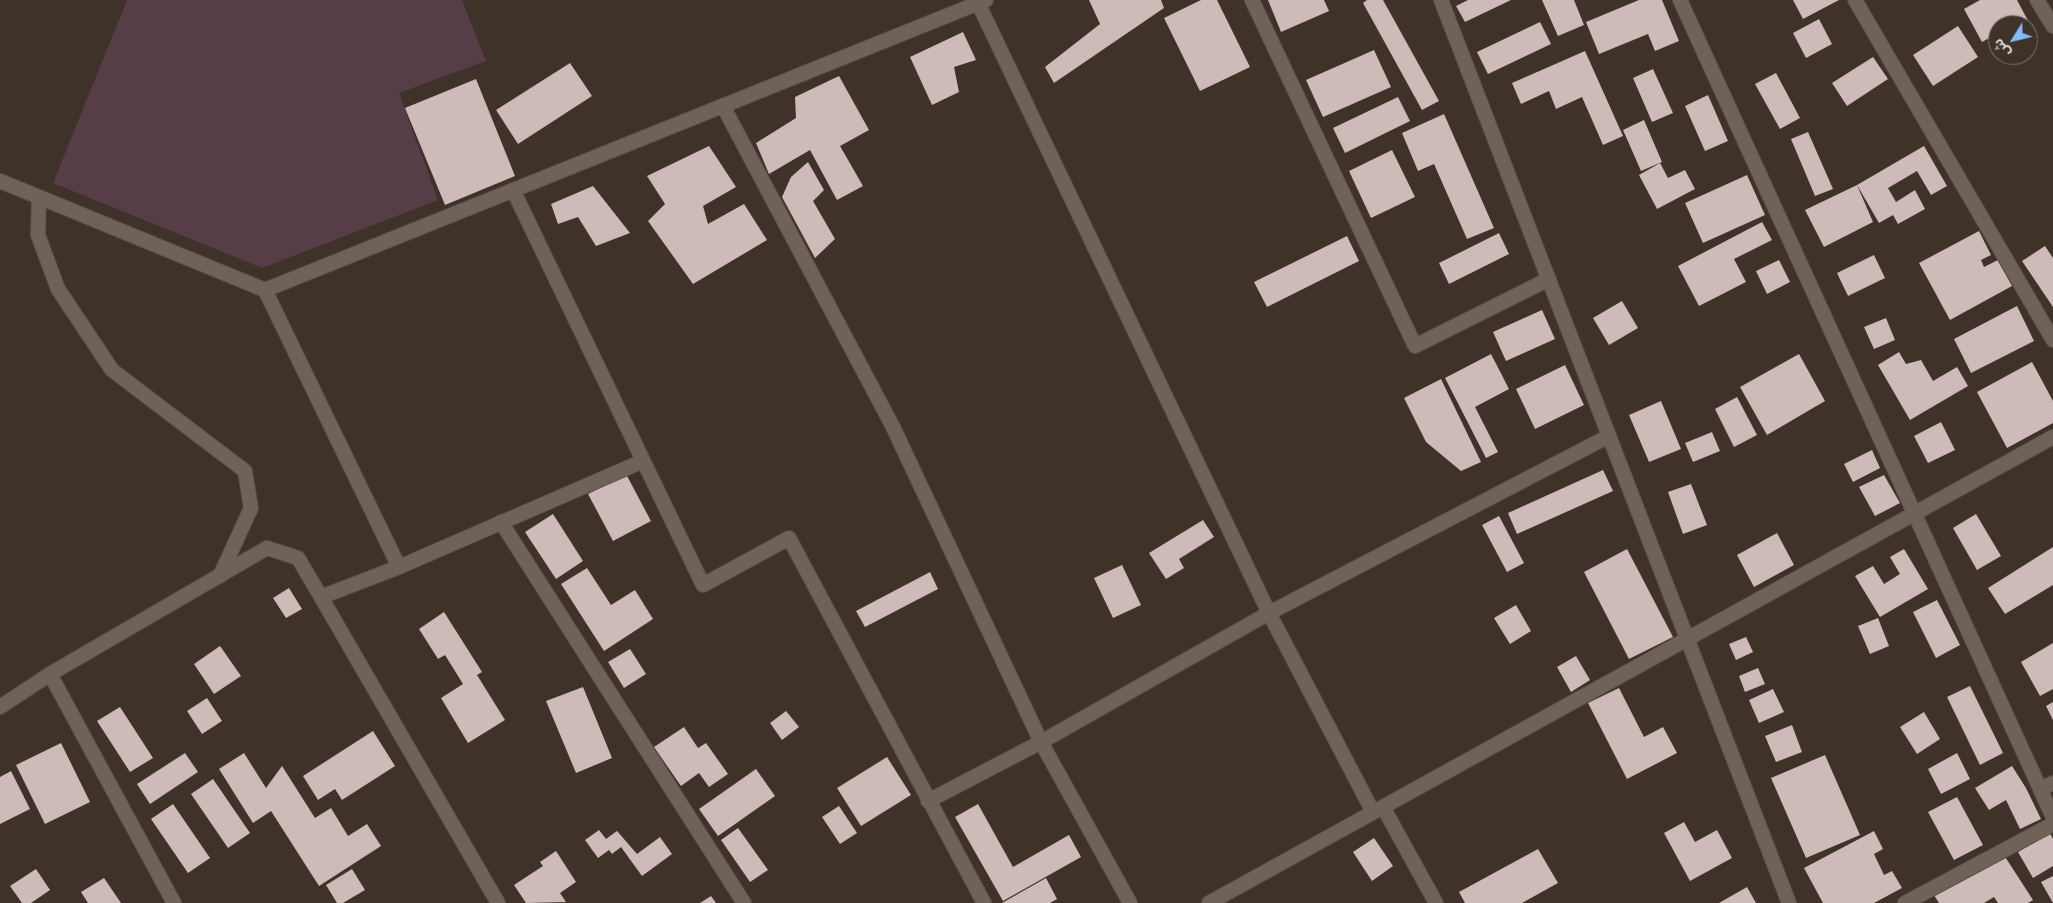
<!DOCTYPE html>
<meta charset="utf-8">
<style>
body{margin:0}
#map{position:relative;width:2053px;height:903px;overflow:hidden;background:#3e3229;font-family:Roboto,"Noto Sans Arabic",sans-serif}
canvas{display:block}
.north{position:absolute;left:1988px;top:15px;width:50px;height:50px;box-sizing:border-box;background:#3e3229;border:1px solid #7e746c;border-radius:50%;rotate:234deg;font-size:14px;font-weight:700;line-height:20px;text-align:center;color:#ded6d0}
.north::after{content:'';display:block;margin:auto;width:18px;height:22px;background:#80bdfa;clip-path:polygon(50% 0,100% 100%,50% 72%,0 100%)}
</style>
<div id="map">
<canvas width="2053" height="903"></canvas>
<div class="north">ش</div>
</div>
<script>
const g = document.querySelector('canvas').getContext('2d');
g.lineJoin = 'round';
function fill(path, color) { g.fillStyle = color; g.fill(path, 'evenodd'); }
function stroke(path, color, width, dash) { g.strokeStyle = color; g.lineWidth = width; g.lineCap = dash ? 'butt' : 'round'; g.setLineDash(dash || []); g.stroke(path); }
fill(new Path2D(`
 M127 0H462L486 61 399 93 438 200 262 268 53 183Z`), '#563d47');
fill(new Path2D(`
 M1089 0H1161L1164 8 1054 83 1045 67 1100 24Z
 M1201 0H1217L1250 67 1200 91 1164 18Z
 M1268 0H1324L1329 11 1281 32Z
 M1367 0H1383L1439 101 1422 110 1363 3Z
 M1468 0H1511L1465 22 1456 6Z
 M1542 0H1574L1584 25 1558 36Z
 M1639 0H1662L1679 41 1655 51 1648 34 1599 54 1586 22Z
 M1793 0H1839L1803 19Z
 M1980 0H2017L2033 30 2028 32V25H1998V33L1982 42 1964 9Z
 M1819 19 1832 44 1806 58 1793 33Z
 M1540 22 1551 44 1488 74 1477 52Z
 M1958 26 1978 57 1933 86 1913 55Z
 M963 32 976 60 954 67 959 92 932 105 910 57Z
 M1374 50 1391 87 1323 117 1306 80Z
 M1585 51 1623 136 1603 145 1582 97 1556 109 1549 91 1521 104 1512 83Z
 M1873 57 1888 79 1847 106 1832 83Z
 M570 63 592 96 518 144 496 110Z
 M1653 69 1673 113 1652 122 1633 78Z
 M1776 73 1800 118 1780 129 1755 84Z
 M839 76 869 130 840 146 863 186 837 200 810 150 769 174 756 143 796 118 795 97Z
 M476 79 515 176 445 205 405 108Z
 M1708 95 1728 141 1705 151 1685 106Z
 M1398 97 1410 121 1345 153 1333 128Z
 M1444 114 1494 228 1467 239 1434 164 1418 171 1402 133Z
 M1644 120 1662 162 1641 171 1623 130Z
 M1808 132 1833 189 1815 196 1791 139Z
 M709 146 736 187 703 206 708 224 744 204 767 240 693 284 648 221 665 204 647 176Z
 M1924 146 1947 186 1931 195 1917 171 1888 188 1896 202 1915 190 1925 209 1898 224 1893 215 1879 223 1857 185Z
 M1392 150 1415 197 1371 218 1349 171Z
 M808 162 824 190 813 201 835 239 815 258 782 197 791 177Z
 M1660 163 1668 178 1685 170 1695 189 1657 209 1639 175Z
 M1747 175 1765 215 1703 243 1685 203Z
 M1857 185 1873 222 1824 247 1805 210Z
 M593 186 630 233 596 246 578 217 558 224 551 204Z
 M1762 222 1772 240 1734 259 1746 282 1699 306 1678 266Z
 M1979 231 1991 255 1981 260 1984 267 1998 260 2012 286 1950 320 1919 263Z
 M1499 233 1509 254 1449 284 1439 263Z
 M1347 236 1359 261 1267 307 1254 282Z
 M2045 246 2053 258V307L2022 261Z
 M1874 255 1885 278 1848 296 1837 273Z
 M1779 260 1790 282 1767 294 1756 271Z
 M1622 301 1638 328 1609 345 1593 318Z
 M2017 306 2034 341 1971 373 1954 339Z
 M1542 310 1555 339 1506 361 1493 332Z
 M1886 318 1895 340 1874 349 1864 327Z
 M1899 352 1906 364 1921 360 1933 381 1957 367 1968 386 1910 420 1878 365Z
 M1491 354 1509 389 1475 407 1498 452 1486 458 1445 378Z
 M1799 354 1825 401 1767 435 1740 387Z
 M2032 362 2053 401V423L2007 448 1977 392Z
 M1565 365 1584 405 1535 429 1516 389Z
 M1441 379 1481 462 1461 471 1426 442 1404 398Z
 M1737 397 1757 435 1734 447 1715 409Z
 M1661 401 1681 449 1649 462 1629 415Z
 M1941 422 1955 450 1928 463 1914 436Z
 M1712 432 1720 451 1693 462 1685 443Z
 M1872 450 1880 468 1853 482 1844 464Z
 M1603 470 1613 491 1517 534 1508 513Z
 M626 474 651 521 613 541 588 494Z
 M1884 475 1900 503 1875 516 1859 487Z
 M1691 484 1707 525 1683 534 1668 492Z
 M553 514 583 561 556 579 525 532Z
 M1976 514 2001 556 1977 570 1953 528Z
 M1499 516 1524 563 1507 572 1482 525Z
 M1203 520 1214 537 1179 559 1184 568 1166 579 1149 553Z
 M1777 533 1794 565 1754 587 1737 555Z
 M2053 547V585L2005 614 1988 588Z
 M1627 549 1673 637 1629 659 1584 572Z
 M1904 549 1928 589 1880 617 1855 576 1873 566 1884 584 1900 574 1890 557Z
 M1122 565 1141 605 1113 618 1094 578Z
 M587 568 611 605 635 590 653 619 604 651 561 584Z
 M930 572 938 589 865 627 856 611Z
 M289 588 302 609 286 618 273 598Z
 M1937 600 1960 645 1936 658 1913 612Z
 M1516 605 1531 631 1510 644 1494 618Z
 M444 612 482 672 477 675 505 720 468 743 441 698 463 684 445 655 438 659 419 629Z
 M1878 618 1889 646 1870 654 1858 626Z
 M1746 637 1753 652 1736 660 1729 644Z
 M2053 643V689L2040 696 2021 662Z
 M220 646 241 676 214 694 194 664Z
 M630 649 646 674 624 688 608 662Z
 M1576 656 1590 680 1571 692 1557 667Z
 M1758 668 1765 684 1745 692 1739 676Z
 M1970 686 2003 753 1980 765 1947 697Z
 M583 687 612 758 576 773 546 701Z
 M1619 688 1644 737 1663 727 1677 753 1627 779 1588 703Z
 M1773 689 1784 712 1759 723 1749 700Z
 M207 698 222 721 202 734 187 711Z
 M2053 702V720L2046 706Z
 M120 707 153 758 130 772 97 721Z
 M786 711 799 727 782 740 770 723Z
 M1924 712 1940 739 1917 754 1900 727Z
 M1792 725 1802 752 1776 762 1765 736Z
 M684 727 698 748 706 743 728 774 709 787 699 773 681 786 654 747Z
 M373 731 395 766 342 800 335 789 318 800 303 776Z
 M61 743 90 802 45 824 16 765Z
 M185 753 198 772 150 804 137 784Z
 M244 753 266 788 282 766 315 818 331 808 348 836 367 824 381 846 319 886 271 811 253 823 219 769Z
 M1957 753 1970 779 1941 794 1928 769Z
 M1825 755 1860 835 1806 858 1771 778Z
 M887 757 911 795 861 826 837 788Z
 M2012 766 2026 788 2041 819 2020 829 2006 800 1989 810 1975 788Z
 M756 769 775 796 718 836 699 809Z
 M11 771 30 809 0 824V777Z
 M213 779 250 833 228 848 191 794Z
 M1957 797 1983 845 1954 860 1928 812Z
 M173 804 210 858 188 873 151 819Z
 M978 804 1013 867 1069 835 1081 857 1003 901 955 817Z
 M839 806 857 833 840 844 822 817Z
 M1684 822 1695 842 1717 830 1732 858 1690 881 1664 833Z
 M738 828 768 870 750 882 721 840Z
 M599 830 606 839 617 831 637 854 660 837 672 854 642 876 621 847 612 854 609 850 598 858 585 840Z
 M1874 831 1883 849 1874 854 1884 875 1892 871 1902 888 1874 903H1823L1804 868Z
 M2050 833 2053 839V866L2033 878 2018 852Z
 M1374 838 1393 866 1372 881 1353 852Z
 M1538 849 1558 883 1522 903H1465L1459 892Z
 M556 851 576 882 560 893 566 902 526 903 514 885 543 866 540 862Z
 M2002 852 2033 900 2028 903H1998L1994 897 1984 903H1939L1934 895Z
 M36 869 50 890 31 903H22L10 886Z
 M352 869 365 890 343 903H337L326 885Z
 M2053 876V903L2041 882Z
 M104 878 121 903H88L81 892Z
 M1046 878 1057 899 1050 903H1002Z
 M1747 887 1756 903H1719Z
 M711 896 716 903H700Z`), '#cebab8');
const service = new Path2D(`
 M39 197 38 235 58 289 112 370 245 471 251 508 220 576`);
const minor = new Path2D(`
 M1252 0 1415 346 1549 279
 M1441 0 1789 903
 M1680 0 2053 817
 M1855 0 2053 340
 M2037 0 2053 26
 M978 3 1269 613 1373 812
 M723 106 893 427 1041 742 1130 903
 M0 181 265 290 986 0
 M513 190 703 585 789 538 984 903
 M265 290 399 567 321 597 498 903
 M501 522 744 903
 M399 567 643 461
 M50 674 174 903
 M0 707 50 674 267 548 298 558 321 597
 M2040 789 2053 783
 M928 801 1041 742 1269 613 1609 436
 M1383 807 1436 903
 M1209 903 2053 437
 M1905 903 2053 824`);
stroke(service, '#594f46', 16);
stroke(minor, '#594f46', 16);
stroke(service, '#6f6258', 14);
stroke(minor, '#6f6258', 14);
</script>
